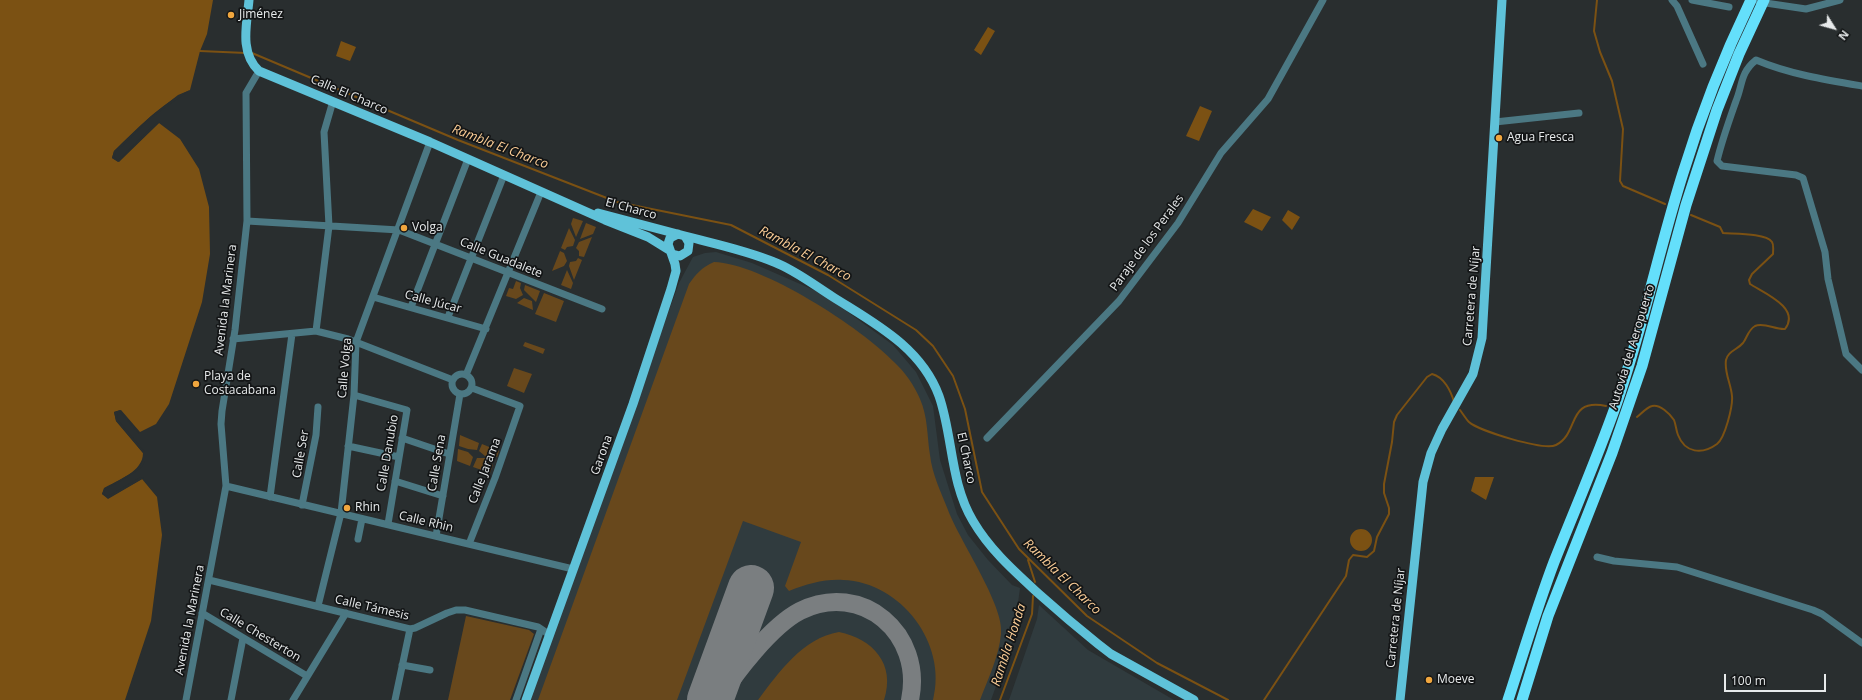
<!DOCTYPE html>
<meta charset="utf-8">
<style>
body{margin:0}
#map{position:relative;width:1862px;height:700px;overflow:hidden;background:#292e2f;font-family:"Open Sans",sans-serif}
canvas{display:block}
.north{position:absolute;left:1814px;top:8px;width:40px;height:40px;-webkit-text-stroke:3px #131516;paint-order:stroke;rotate:127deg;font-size:11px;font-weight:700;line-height:16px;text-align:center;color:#e7eaeb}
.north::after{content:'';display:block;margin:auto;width:14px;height:18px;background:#e7eaeb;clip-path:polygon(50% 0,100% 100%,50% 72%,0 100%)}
.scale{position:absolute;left:1724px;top:674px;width:102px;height:18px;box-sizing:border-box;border:2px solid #e7eaeb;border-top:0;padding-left:5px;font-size:12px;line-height:14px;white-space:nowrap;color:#e7eaeb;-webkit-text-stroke:3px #131516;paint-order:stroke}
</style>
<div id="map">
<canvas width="1862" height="700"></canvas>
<div class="north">N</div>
<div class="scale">100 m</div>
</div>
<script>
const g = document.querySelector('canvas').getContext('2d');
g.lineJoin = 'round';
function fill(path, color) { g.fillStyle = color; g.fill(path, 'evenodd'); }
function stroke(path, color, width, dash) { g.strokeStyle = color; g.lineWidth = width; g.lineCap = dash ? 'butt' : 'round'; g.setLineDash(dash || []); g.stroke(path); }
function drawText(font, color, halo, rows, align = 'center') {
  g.font = font + ' "Open Sans",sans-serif'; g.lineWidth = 3.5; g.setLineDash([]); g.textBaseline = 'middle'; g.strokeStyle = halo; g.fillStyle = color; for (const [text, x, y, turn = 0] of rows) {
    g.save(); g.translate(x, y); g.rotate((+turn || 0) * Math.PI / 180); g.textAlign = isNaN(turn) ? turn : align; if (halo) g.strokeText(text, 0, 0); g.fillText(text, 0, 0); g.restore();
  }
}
fill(new Path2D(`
 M716 252 752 263 823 294 893 345 916 372 933 406 940 460 957 514 968 535 988 560 1012 585 1020 588 1018 603V625L991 700H527L679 283 693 257 705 253Z
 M1039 605 1088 650 1174 700H1009L1037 619Z`), '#303b3e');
fill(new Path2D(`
 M573 218 583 221 576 237 571 224Z
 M586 223 596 227 593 234 580 239Z
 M569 228 575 240 573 246 567 247 565 250 561 248Z
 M592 237 584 257 579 256V251L576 248 579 242Z
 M560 251 564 253 567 261 564 266 552 271Z
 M578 258 582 260 574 280 569 266 570 262 576 261Z
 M714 262C761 263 862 328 894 362 905 372 914 385 920 399 928 417 927 436 930 455 932 474 941 492 948 510 959 540 1005 606 1001 634 999 656 988 679 980 700H933C948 644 901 582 843 580 824 579 807 584 789 591L785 586 801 542 743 521 677 700H538L689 284C696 274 702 267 714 262Z
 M567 270 573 283 571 289 561 285Z
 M516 281 521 283 520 288 523 295 516 299 506 296 509 288 513 289Z
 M525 285 540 291 536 302 524 290Z
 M544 293 564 301 556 322 535 314Z
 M524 298 532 301 533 310 517 303Z
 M525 342 545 349 543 354 523 346Z
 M514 368 532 374 524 393 507 386Z
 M460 435 479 443 477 450 468 449 459 446Z
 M482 444 499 451 497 457 494 456 490 463 493 465 490 473 473 467 477 458H485V456L479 451Z
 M458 449 468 452 473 457 470 466 457 461Z
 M466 616 529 630 534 634 510 700H448Z
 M839 632C873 639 896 664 884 700H758C779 672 803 638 839 632Z`), '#68481c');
fill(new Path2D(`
 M0 0H213L207 34 200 51 190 90C160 104 138 128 114 151L112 158 119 162 159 123 180 139 199 169 209 207 210 254 202 302 169 404 156 424 140 432 121 410 114 412 116 421 143 453C143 472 118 480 104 488L102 494 108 498 142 479 157 497 162 535 151 621 125 700H0Z
 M988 27 995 31 981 55 974 50Z
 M341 41 356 47 350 61 336 56Z
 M1200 106 1212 111 1199 141 1186 136Z
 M1253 209 1271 217 1262 231 1244 222Z
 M1288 210 1300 217 1292 230 1282 220Z
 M1475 477H1494L1486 500 1471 491Z
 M1350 540a11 11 0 1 1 22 0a11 11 0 1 1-22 0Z`), '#7b5113');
fill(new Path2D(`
 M190 90 152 117 116 152 114 157 118 160 158 121H161L118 162 112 158 114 151 151 116 178 95Z
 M120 410 141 434H139L120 412 117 413 118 420 145 452V461L142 467 134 473 105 490 104 494 108 496 141 477 144 478 108 499 102 494 104 489 133 472 140 466 143 460V453L116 421 114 412Z`), '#292e2f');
stroke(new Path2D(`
 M1597 0 1594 31 1600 52 1612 81 1623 129 1620 181 1623 186 1665 204
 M200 51 246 53
 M252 53 458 140 617 202 731 225 828 275 916 330 933 346 953 376 965 409 982 492 1019 549 1087 616 1157 663 1228 700
 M1460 410C1463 414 1466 419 1469 422 1479 431 1544 451 1556 445 1580 433 1566 398 1606 406
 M1637 417C1641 414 1647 407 1652 406 1660 404 1670 414 1674 420 1676 425 1676 430 1678 435 1685 453 1702 455 1717 444 1725 438 1733 406 1732 396 1731 384 1724 372 1726 360 1728 351 1737 350 1743 343 1747 338 1748 330 1755 326 1764 322 1776 330 1785 329 1801 308 1764 293 1750 284L1749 280 1752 274 1773 254C1773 250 1774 245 1772 242 1766 233 1734 234 1723 233L1720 227 1691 215
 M1028 560 1035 582
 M1000 700 1032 614 1033 596
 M1264 700 1346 576 1349 560 1353 555 1367 557 1374 551 1377 537 1389 514V508L1384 493V484L1392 442 1394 422 1397 415 1427 377 1432 374C1444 377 1451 391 1454 402`), '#7b5113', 2);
stroke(new Path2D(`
 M718 700C735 673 771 626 800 611 862 580 924 634 910 700`), '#7a7e80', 18);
stroke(new Path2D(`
 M710 700 751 588`), '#7a7e80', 46);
stroke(new Path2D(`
 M1672 0 1677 6 1703 64
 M1692 0 1729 7
 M1759 2 1806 9 1840 0
 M1862 86C1826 80 1789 74 1756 60 1740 73 1743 84 1736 101 1729 121 1722 140 1717 161L1722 166 1796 175 1803 178 1825 252 1828 279 1846 354 1862 370
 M1495 122 1579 113
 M247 221 399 230 602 309
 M373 297 486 329
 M411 307 468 159
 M448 317 504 175
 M316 331 329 226 324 132 333 101
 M233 339 316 331 348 339 453 380
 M452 384a10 10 0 1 1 20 0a10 10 0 1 1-20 0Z
 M466 375 541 192
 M354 395 407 410 388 524
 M402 438 449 454
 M987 438 1119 301 1178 223 1221 153 1268 99 1323 0
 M348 446 399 457
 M395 481 443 496
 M226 486 573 569
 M270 497 292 334
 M302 505 316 435 318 407
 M436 536 460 394
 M358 539 362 519
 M469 544 495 478 520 406 472 388
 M1597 557 1614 561 1677 567 1813 610 1822 614 1862 643
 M209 580 410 629 415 628 447 613 456 610H465L538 627 550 635
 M318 606 341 513 354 395 356 342 430 142
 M202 613 307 676
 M402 665 430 670
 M186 700 226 486 221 424 222 411 235 330 247 221 246 93 259 71
 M231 700 243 638
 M293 700 346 613
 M395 700 410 629
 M516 700 541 629`), '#4b7883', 7);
stroke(new Path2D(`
 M249 0C247 24 239 52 259 71L430 142 605 220 648 237 669 250
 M598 213 685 236 689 243 688 251 680 256 672 254
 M685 236C715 244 745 250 774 262 795 270 814 285 833 297 874 323 921 347 939 396 953 436 950 483 973 521 990 550 1014 571 1039 594 1058 611 1078 628 1098 644L1111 654 1194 700
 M526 700 633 404 671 289 676 271 675 264 668 244 670 238 678 234
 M1400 700 1423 482 1431 453 1442 429 1473 374 1482 338 1502 0`), '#5fc2d9', 9);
stroke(new Path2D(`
 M1508 700C1523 654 1537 607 1554 562 1575 509 1598 456 1617 402 1643 327 1659 249 1683 173 1701 114 1724 56 1751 0
 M1522 700 1548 616 1612 453 1642 366 1686 205 1717 110 1739 54 1764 0`), '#64dffb', 11);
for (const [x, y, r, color] of [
 [231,15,4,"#f0a63e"],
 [1499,138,4,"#f0a63e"],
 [404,228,4,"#f0a63e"],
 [196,384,4,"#f0a63e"],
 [347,508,4,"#f0a63e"],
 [1429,680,4,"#f0a63e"]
]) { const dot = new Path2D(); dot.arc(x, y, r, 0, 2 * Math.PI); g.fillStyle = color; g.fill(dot); stroke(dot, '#131516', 1.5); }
drawText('12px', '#e7eaeb', '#131516', [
 ["Jiménez",239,15],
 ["Agua Fresca",1507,138],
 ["Volga",412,228],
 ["Playa de",204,377],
 ["Costacabana",204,391],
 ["Rhin",355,508],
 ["Moeve",1437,680]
], 'left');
drawText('12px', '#e7eaeb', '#131516', [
 ["Calle El Charco",349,95,23],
 ["El Charco",631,209,15],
 ["Paraje de los Perales",1147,243,-54],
 ["Calle Guadalete",501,258,22],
 ["Carretera de Níjar",1472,296,-85],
 ["Avenida la Marinera",226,300,-83],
 ["Calle Júcar",433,302,15],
 ["Autovía del Aeropuerto",1632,347,-73],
 ["Calle Volga",345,368,-85],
 ["Calle Danubio",388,453,-80],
 ["Calle Ser",301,454,-80],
 ["Garona",602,455,-70],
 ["El Charco",966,458,78],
 ["Calle Sena",437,463,-80],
 ["Calle Jarama",485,471,-69],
 ["Calle Rhin",426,522,13],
 ["Calle Támesis",372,608,13],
 ["Carretera de Níjar",1396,618,-84],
 ["Avenida la Marinera",190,620,-79],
 ["Calle Chesterton",260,635,31]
]);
drawText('italic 13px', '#fbcd96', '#131516', [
 ["Rambla El Charco",500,147,21],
 ["Rambla El Charco",805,254,28],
 ["Rambla El Charco",1062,577,44],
 ["Rambla Honda",1009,645,-72]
]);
</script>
